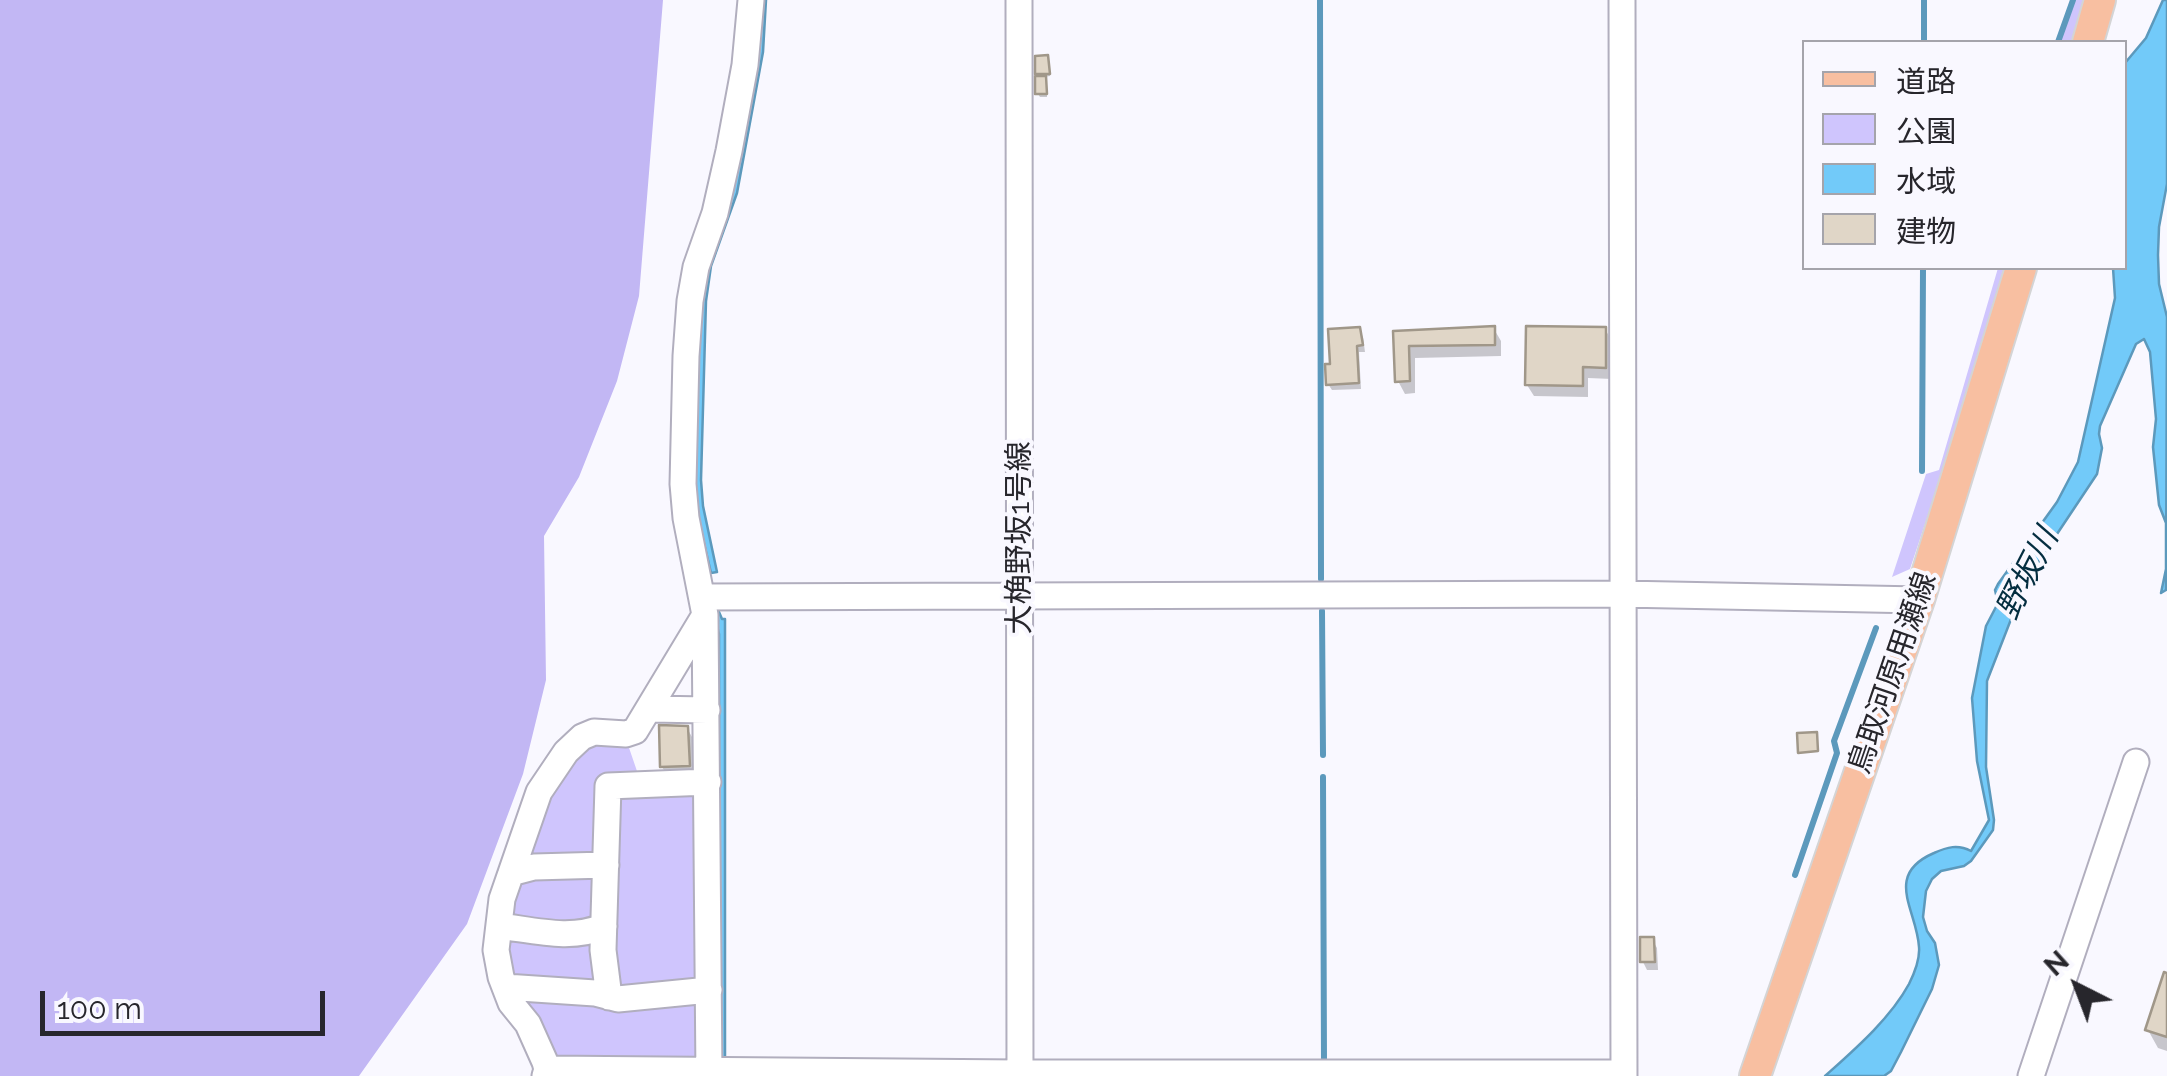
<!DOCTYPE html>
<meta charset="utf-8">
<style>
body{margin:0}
#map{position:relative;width:2167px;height:1076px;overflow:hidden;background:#f9f8ff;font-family:Raleway,"Noto Sans JP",sans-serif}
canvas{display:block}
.legend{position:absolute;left:1802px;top:40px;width:325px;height:230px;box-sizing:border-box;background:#f9f8ff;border:2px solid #a5a4ab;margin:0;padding:12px 18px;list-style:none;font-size:30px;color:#27262c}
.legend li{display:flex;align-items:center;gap:20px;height:50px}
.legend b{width:50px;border:2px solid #a5a4ab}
.north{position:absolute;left:2027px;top:936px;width:100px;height:100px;-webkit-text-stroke:8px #f9f8ff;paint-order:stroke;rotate:318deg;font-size:28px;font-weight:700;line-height:40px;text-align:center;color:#27262c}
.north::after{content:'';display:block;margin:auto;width:35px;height:45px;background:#27262c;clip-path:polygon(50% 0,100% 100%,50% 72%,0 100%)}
.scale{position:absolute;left:40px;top:991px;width:285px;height:45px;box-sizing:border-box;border:5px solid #27262c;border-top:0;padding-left:12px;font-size:30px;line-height:35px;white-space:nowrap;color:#27262c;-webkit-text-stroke:8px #f9f8ff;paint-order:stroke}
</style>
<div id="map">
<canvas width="2167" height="1076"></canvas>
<ul class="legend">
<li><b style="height:12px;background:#f8bfa1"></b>道路</li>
<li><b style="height:28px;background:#cfc5fd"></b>公園</li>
<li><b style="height:28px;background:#72caf9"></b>水域</li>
<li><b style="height:28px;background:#e0d6c7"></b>建物</li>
</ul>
<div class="north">N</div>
<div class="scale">100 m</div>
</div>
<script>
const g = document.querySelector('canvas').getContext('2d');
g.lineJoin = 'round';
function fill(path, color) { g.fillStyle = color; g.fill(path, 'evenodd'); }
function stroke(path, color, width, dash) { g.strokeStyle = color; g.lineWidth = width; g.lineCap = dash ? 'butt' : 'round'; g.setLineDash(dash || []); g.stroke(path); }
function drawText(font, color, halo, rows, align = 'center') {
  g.font = font + ' Raleway,"Noto Sans JP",sans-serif'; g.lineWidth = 8; g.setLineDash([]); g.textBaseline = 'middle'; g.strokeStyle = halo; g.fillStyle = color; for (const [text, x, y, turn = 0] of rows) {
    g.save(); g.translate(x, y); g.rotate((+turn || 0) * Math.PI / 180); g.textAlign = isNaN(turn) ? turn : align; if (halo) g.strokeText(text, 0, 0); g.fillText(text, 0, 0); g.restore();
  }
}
fill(new Path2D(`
 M2075 0H2086L2075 42H2059Z
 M1998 268H2005L1941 476 1910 569 1892 577 1926 474 1939 470Z
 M626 739 639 777 612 778 601 861 521 862 542 798 585 742Z
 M703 791 699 980 621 991 609 953 614 796Z
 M599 870 594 925 504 923 523 876Z
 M503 931 597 934 600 981 509 982Z
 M515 1000H699L704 1060 551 1064Z`), '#cfc5fd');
fill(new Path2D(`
 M0 0H663L639 296 617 381 579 477 544 536 546 680 523 774 467 924 359 1076H0Z`), '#c2b7f4');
const water = new Path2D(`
 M761 0H766L763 52 737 193 711 266 706 301 701 480 703 506 717 572 711 573 695 505 699 302Z
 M2163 0H2167V184L2159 227 2158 255 2159 284 2167 317 2166 590 2161 593 2166 569V523L2159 505 2153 447 2156 419 2150 352 2144 339 2136 344 2100 426 2099 434 2102 448 2097 474 2031 573 2022 591 1987 681 1986 767 1994 820 1993 830 1971 861 1964 866 1941 871 1932 879 1926 891 1923 917 1927 931 1935 943 1939 965 1932 989 1901 1052 1891 1071 1884 1076H1825C1854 1050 1890 1019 1909 984 1914 974 1920 958 1919 947 1917 910 1883 875 1934 853 1947 847 1958 844 1971 851L1989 820 1977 761 1972 698 1986 626 1998 603 1995 590 1998 584 2057 502 2078 462 2115 298 2113 268H2124L2125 63 2146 38Z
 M719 612 722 619H725V1076H719V634L716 622 718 621 716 613Z`);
fill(water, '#72caf9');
stroke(water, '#5c99bc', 2.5);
fill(new Path2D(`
 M1048 61 1050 76 1044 77 1047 82V97H1040L1038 94 1041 78 1038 74Z
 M1494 329 1501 341V356L1415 358V393L1405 394 1398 381 1395 333Z
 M1605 329 1612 341V379L1588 378V397L1534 396 1527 385Z
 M1359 330 1363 337 1365 352H1359L1361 389 1332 390 1328 384 1333 366Z
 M687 728 692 737 693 774 667 775 662 767Z
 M1652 939 1657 948 1658 970H1647L1643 962Z
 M2167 972V1051L2158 1048 2148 1030Z`), '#0003');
stroke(new Path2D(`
 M1320 0 1321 579
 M1924 42V0
 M2058 42 2073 0
 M1922 471 1923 268
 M1322 611 1323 755
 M1323 777 1324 1065
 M1795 875 1837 753 1834 741 1876 628`), '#5c99bc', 6);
const building = new Path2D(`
 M1048 55 1050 74H1035V56Z
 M1035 76H1046L1047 94H1035Z
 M1495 326V345L1409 346 1410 381 1395 382 1393 331Z
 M1526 326 1606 327V368L1583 367V386L1525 385Z
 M1360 327 1363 345 1357 346 1359 383 1326 385 1325 364H1330L1328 329Z
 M659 725 688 726 690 766 660 767Z
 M1817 732 1818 751 1798 753 1797 733Z
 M1640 937H1654L1655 962H1640Z
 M2164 972 2167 973V1037L2145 1030Z`);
fill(building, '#e0d6c7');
stroke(building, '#a09789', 2.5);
const minor = new Path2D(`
 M1019 0 1020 1076
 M1622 0 1624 1076
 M703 597 1622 594 1919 600
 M650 709 707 710
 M511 873 534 867 606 865
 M499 926C533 930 572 941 604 926
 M505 987 595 993 618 999 709 990
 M609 997 603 950 608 786 708 782
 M547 1069 1020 1073H1624
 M545 1076 547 1069 545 1062 528 1024 511 1003 501 977 496 950 502 899 539 792 566 752 582 737 594 732 626 734 635 731 705 615
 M709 1076 705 615 686 518 683 484 686 356 690 301 696 267 715 213 729 151 745 65 751 0
 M2031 1076 2136 762`);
const major = new Path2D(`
 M2088 42 2100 0
 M1755 1076 1919 600 2021 268`);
stroke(minor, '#b1aebe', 29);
stroke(major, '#d4d4d5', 34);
stroke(minor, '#fff', 25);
stroke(major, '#f8bfa1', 30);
drawText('30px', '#27262c', '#f9f8ff', [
 ["大桷野坂1号線",1020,538,-90],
 ["鳥取河原用瀬線",1893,673,-71]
]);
drawText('italic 32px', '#042e40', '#f9f8ff', [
 ["野坂川",2028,574,-63]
]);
</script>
